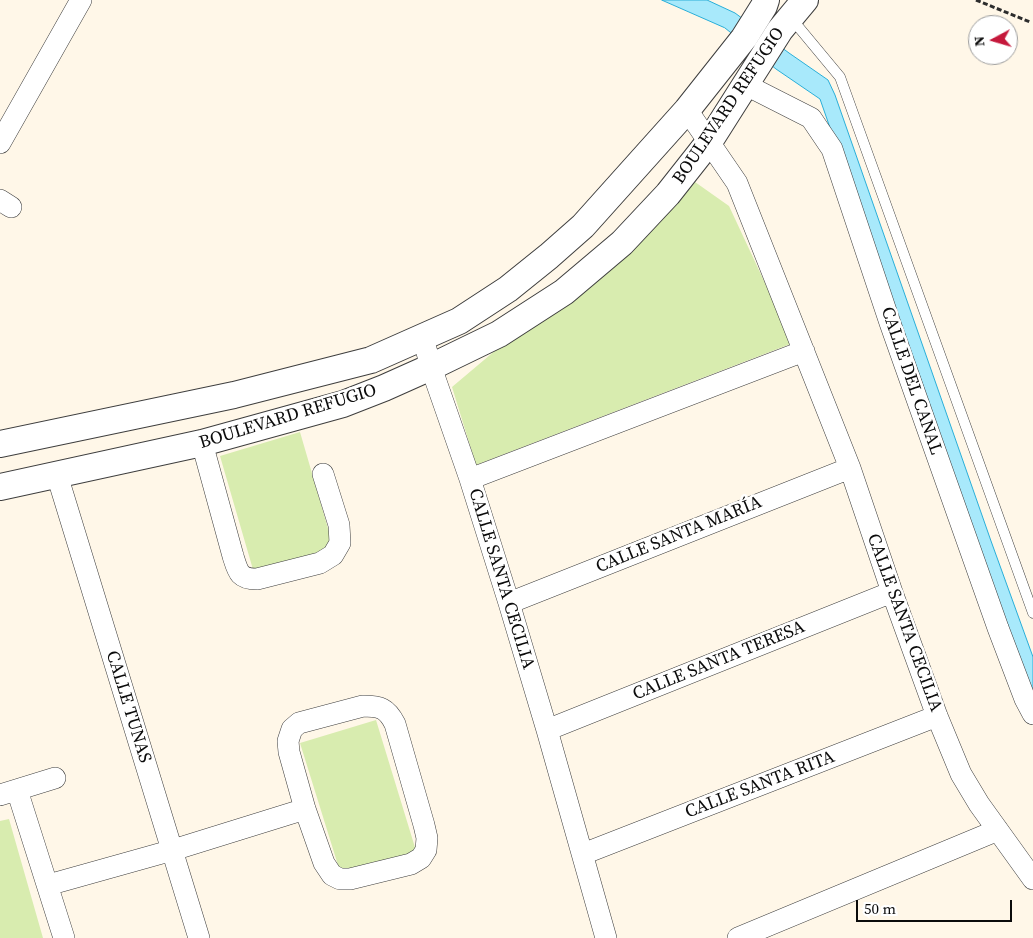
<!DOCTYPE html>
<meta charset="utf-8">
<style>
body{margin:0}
#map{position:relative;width:1033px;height:938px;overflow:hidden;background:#fff7e8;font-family:"Source Serif 4",serif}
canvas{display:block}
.north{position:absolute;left:968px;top:15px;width:50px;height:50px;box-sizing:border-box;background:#fff;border:1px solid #9d9d9d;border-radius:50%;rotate:264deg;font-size:14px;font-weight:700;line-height:20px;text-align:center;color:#0b0b0b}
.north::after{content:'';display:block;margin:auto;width:18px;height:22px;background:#c5183b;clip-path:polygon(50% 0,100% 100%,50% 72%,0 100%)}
.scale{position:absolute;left:856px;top:900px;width:156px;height:22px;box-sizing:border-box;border:2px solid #0b0b0b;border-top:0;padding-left:6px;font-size:15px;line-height:18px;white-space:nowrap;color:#0b0b0b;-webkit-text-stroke:4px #fff;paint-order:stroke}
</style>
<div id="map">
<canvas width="1033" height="938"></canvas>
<div class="north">N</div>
<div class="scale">50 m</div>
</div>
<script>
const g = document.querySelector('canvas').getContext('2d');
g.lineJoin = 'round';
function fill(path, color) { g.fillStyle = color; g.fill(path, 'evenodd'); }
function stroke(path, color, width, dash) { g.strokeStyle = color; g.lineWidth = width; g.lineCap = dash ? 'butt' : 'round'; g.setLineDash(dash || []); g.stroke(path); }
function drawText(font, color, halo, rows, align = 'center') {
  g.font = font + ' "Source Serif 4",serif'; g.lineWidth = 5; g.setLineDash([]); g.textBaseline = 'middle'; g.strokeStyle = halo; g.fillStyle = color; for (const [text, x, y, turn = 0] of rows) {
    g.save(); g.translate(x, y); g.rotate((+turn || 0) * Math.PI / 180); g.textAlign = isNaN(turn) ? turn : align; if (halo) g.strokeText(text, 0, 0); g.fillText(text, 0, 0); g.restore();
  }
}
fill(new Path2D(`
 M695 182 729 206 793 343 476 465 452 387Z
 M300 432 334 549 254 573 220 456Z
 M376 720 417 854 342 878 300 743Z
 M9 819 43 938H0V821Z`), '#d8ecaf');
const water = new Path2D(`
 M662 0H707L735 13 789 53 828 80 835 95 991 541 1033 657V696L975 544 820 99 776 69 725 28Z`);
fill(water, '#a8e9fb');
stroke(water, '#29aed8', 1);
const service = new Path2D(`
 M791 18 840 77 1033 613`);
const minor = new Path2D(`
 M746 85 811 118 832 149 890 323 998 628 1025 699 1033 714
 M687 110 737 183 850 468 892 592 937 716 961 774 979 804 1033 879
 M0 143 81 0
 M0 200 11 207
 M423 338 431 367 470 479 509 603 547 730 606 938
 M202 443 233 556C238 572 239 579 257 579L320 563 333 555 340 543 339 525 323 474
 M57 475 199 938
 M470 479 804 351
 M509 603 850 468
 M363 706C380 706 387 708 395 724L424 825 427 838 426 850 421 858 411 864 350 879H340L332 875 324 863 305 809 289 752 288 741 292 729 299 723Z
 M547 730 892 592
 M17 790 64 938
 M0 795 55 778
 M583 854 937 716
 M48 885 173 850 305 809
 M738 938 998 830`);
const tertiary = new Path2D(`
 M0 444 234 395 371 360 459 321 508 289 549 256 583 226 687 110 744 38 764 6 766 0
 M0 487 202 443 343 404 384 388 431 367 499 334 564 292 622 243 668 194 709 142 780 30 805 0`);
stroke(service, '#3e3e3e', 11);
stroke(minor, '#3e3e3e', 22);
stroke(tertiary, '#3e3e3e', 28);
stroke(new Path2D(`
 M976 0 1030 22`), '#2d2d2d', 3, [5, 2.5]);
stroke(service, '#fff', 10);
stroke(minor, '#fff', 21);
stroke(tertiary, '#fff', 26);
drawText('18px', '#0b0b0b', '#fff', [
 ["BOULEVARD REFUGIO",729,106,-56],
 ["CALLE DEL CANAL",911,381,71],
 ["BOULEVARD REFUGIO",288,417,-17],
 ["CALLE SANTA MARÍA",679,535,-22],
 ["CALLE SANTA CECILIA",501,579,73],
 ["CALLE SANTA CECILIA",904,623,70],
 ["CALLE SANTA TERESA",719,661,-22],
 ["CALLE TUNAS",128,707,73],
 ["CALLE SANTA RITA",760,785,-21]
]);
</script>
